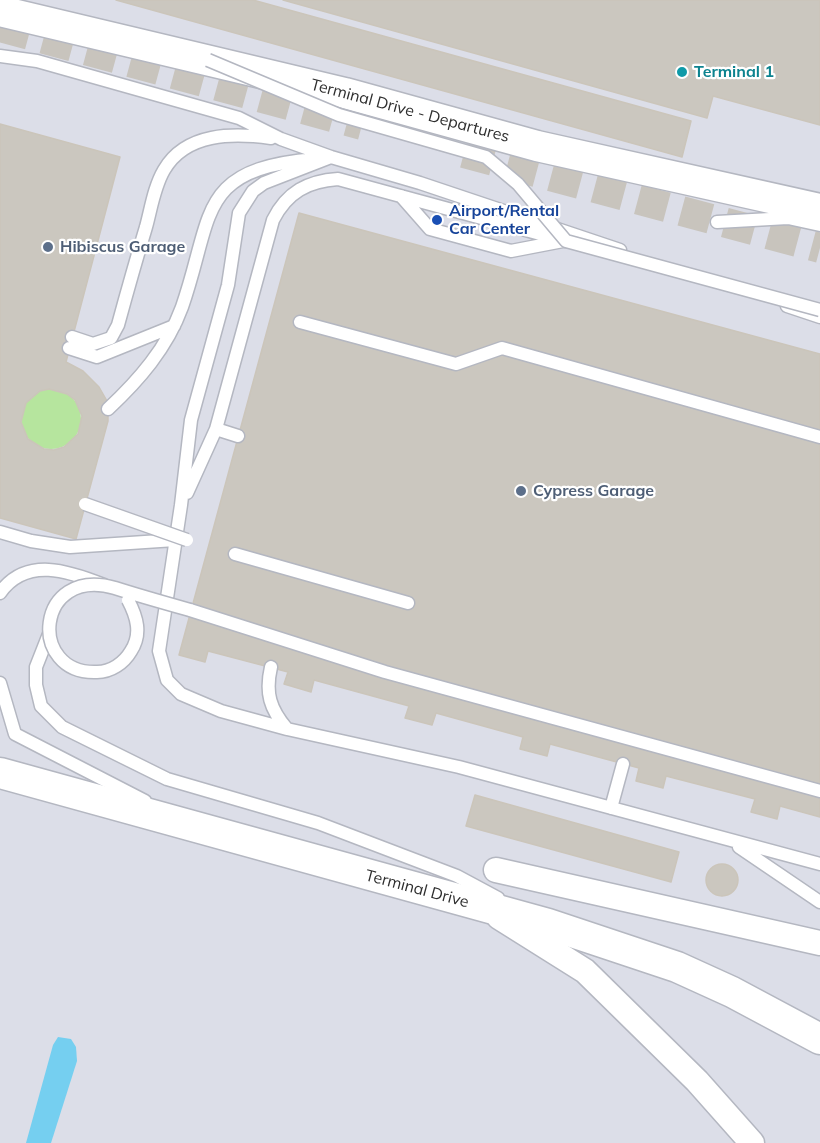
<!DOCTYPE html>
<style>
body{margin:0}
canvas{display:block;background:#efe9e1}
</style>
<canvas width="820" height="1143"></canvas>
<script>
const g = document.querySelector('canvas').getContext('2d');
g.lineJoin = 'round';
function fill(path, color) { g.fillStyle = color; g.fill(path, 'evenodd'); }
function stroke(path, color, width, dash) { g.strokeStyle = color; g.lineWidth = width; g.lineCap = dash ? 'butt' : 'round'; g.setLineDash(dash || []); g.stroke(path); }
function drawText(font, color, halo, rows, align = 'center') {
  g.font = font + ' Mulish,sans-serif'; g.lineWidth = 4.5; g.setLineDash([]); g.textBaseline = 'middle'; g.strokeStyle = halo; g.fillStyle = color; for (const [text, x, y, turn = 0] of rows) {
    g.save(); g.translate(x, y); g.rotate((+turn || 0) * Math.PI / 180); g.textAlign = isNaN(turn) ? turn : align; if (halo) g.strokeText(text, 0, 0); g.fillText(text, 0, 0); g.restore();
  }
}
fill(new Path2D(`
 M0 0H820V1143H0Z`), '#dcdee8');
fill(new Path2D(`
 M21 419a30 30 0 1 1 60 0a30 30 0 1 1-60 0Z`), '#b6e59e');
fill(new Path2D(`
 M58 1037 71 1039 76 1047 77 1061 51 1143H26L53 1045Z`), '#75cff0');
const building = new Path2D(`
 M116 0H253L691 121 682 157Z
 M283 0H820V125L713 96 707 118Z
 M0 124 120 157 66 362 83 371 99 387 107 401 108 409V421L76 539 0 518ZM49 389 67 394 75 400 82 416 78 434 64 447 54 450 44 449 28 439 21 422 26 403 40 391Z
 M299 213 820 354V817L780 806 777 819 751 812 755 799 666 776 663 788 636 781 639 768 550 744 547 756 520 749 523 737 436 713 432 725 405 718 409 706 314 680 311 692 284 684 288 672 208 651 205 662 179 655Z
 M475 795 679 852 671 882 466 826Z
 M706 880a16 16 0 1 1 32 0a16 16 0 1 1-32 0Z`);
fill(building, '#cbc7bf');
stroke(building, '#cbc5ba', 1.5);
stroke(new Path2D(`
 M0 27 362 125
 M464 153 820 248`), '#c8c4bd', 30, [30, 15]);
const service = new Path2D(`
 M0 56 37 61 239 118 281 139 331 157 420 183 620 250
 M331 157 264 183 253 191 239 213 228 285 191 420 181 505 159 651 167 680 181 694 221 711 287 729 459 767 820 864
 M401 196 430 229 511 251 563 241
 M717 222 788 218 820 225
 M787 306 820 317
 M300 322 456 364 502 348 820 437
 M72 337 93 344 111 338 118 325C127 292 136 260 146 227 151 209 154 187 164 170 186 132 234 133 271 138
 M69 348 97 357 174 326
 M108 409C139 380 167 348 182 307 214 215 196 169 315 159
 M216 429 238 436
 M187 493 216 429 273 220C287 192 308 181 338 179L566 241
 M0 532 31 541 70 547 175 540
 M235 554 408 603
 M0 593C26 556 69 571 104 585
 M190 610 385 672 820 791
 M49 634 36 667V685L41 706 62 727 167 779 318 823 457 876 498 898
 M271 667C265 693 270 709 287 729
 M0 683 15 734 145 801
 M611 808 623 764
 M739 847 820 902`);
const minor = new Path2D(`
 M496 870 820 943
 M499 917 585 971 697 1081 752 1143`);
const tertiary = new Path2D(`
 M0 11 345 93 537 146 820 209
 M0 773 548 924 677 967 732 992 820 1039`);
stroke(service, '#b4b7c1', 15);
stroke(minor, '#b4b7c1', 27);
stroke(tertiary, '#b4b7c1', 33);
stroke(service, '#fff', 12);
stroke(minor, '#fff', 24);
stroke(tertiary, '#fff', 30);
const serviceBridge = new Path2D(`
 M208 60 339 115 486 157 518 184 566 241 820 310
 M85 504 187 540
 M128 600C137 617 142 634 131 651 124 663 111 672 97 672 27 675 35 565 115 588 140 596 165 603 190 610`);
stroke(serviceBridge, '#b4b7c1', 15, []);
stroke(serviceBridge, '#fff', 12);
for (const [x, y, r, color] of [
 [682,72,6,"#0f9aa8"],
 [437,220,6,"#1a4fb4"],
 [48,247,6,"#5c6f8a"],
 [521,491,6,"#5c6f8a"]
]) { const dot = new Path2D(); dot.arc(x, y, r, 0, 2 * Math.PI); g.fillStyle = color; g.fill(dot); stroke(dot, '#fff', 2); }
drawText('bold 16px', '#0d838f', '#fff', [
 ["Terminal 1",694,72]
], 'left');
drawText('16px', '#2e2e2e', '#fff', [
 ["Terminal Drive - Departures",410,111,15],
 ["Terminal Drive",417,889,15]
]);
drawText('bold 16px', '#164399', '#fff', [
 ["Airport/Rental",449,211],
 ["Car Center",449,229]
], 'left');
drawText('bold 16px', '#4e5e75', '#fff', [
 ["Hibiscus Garage",60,247],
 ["Cypress Garage",533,491]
], 'left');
</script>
